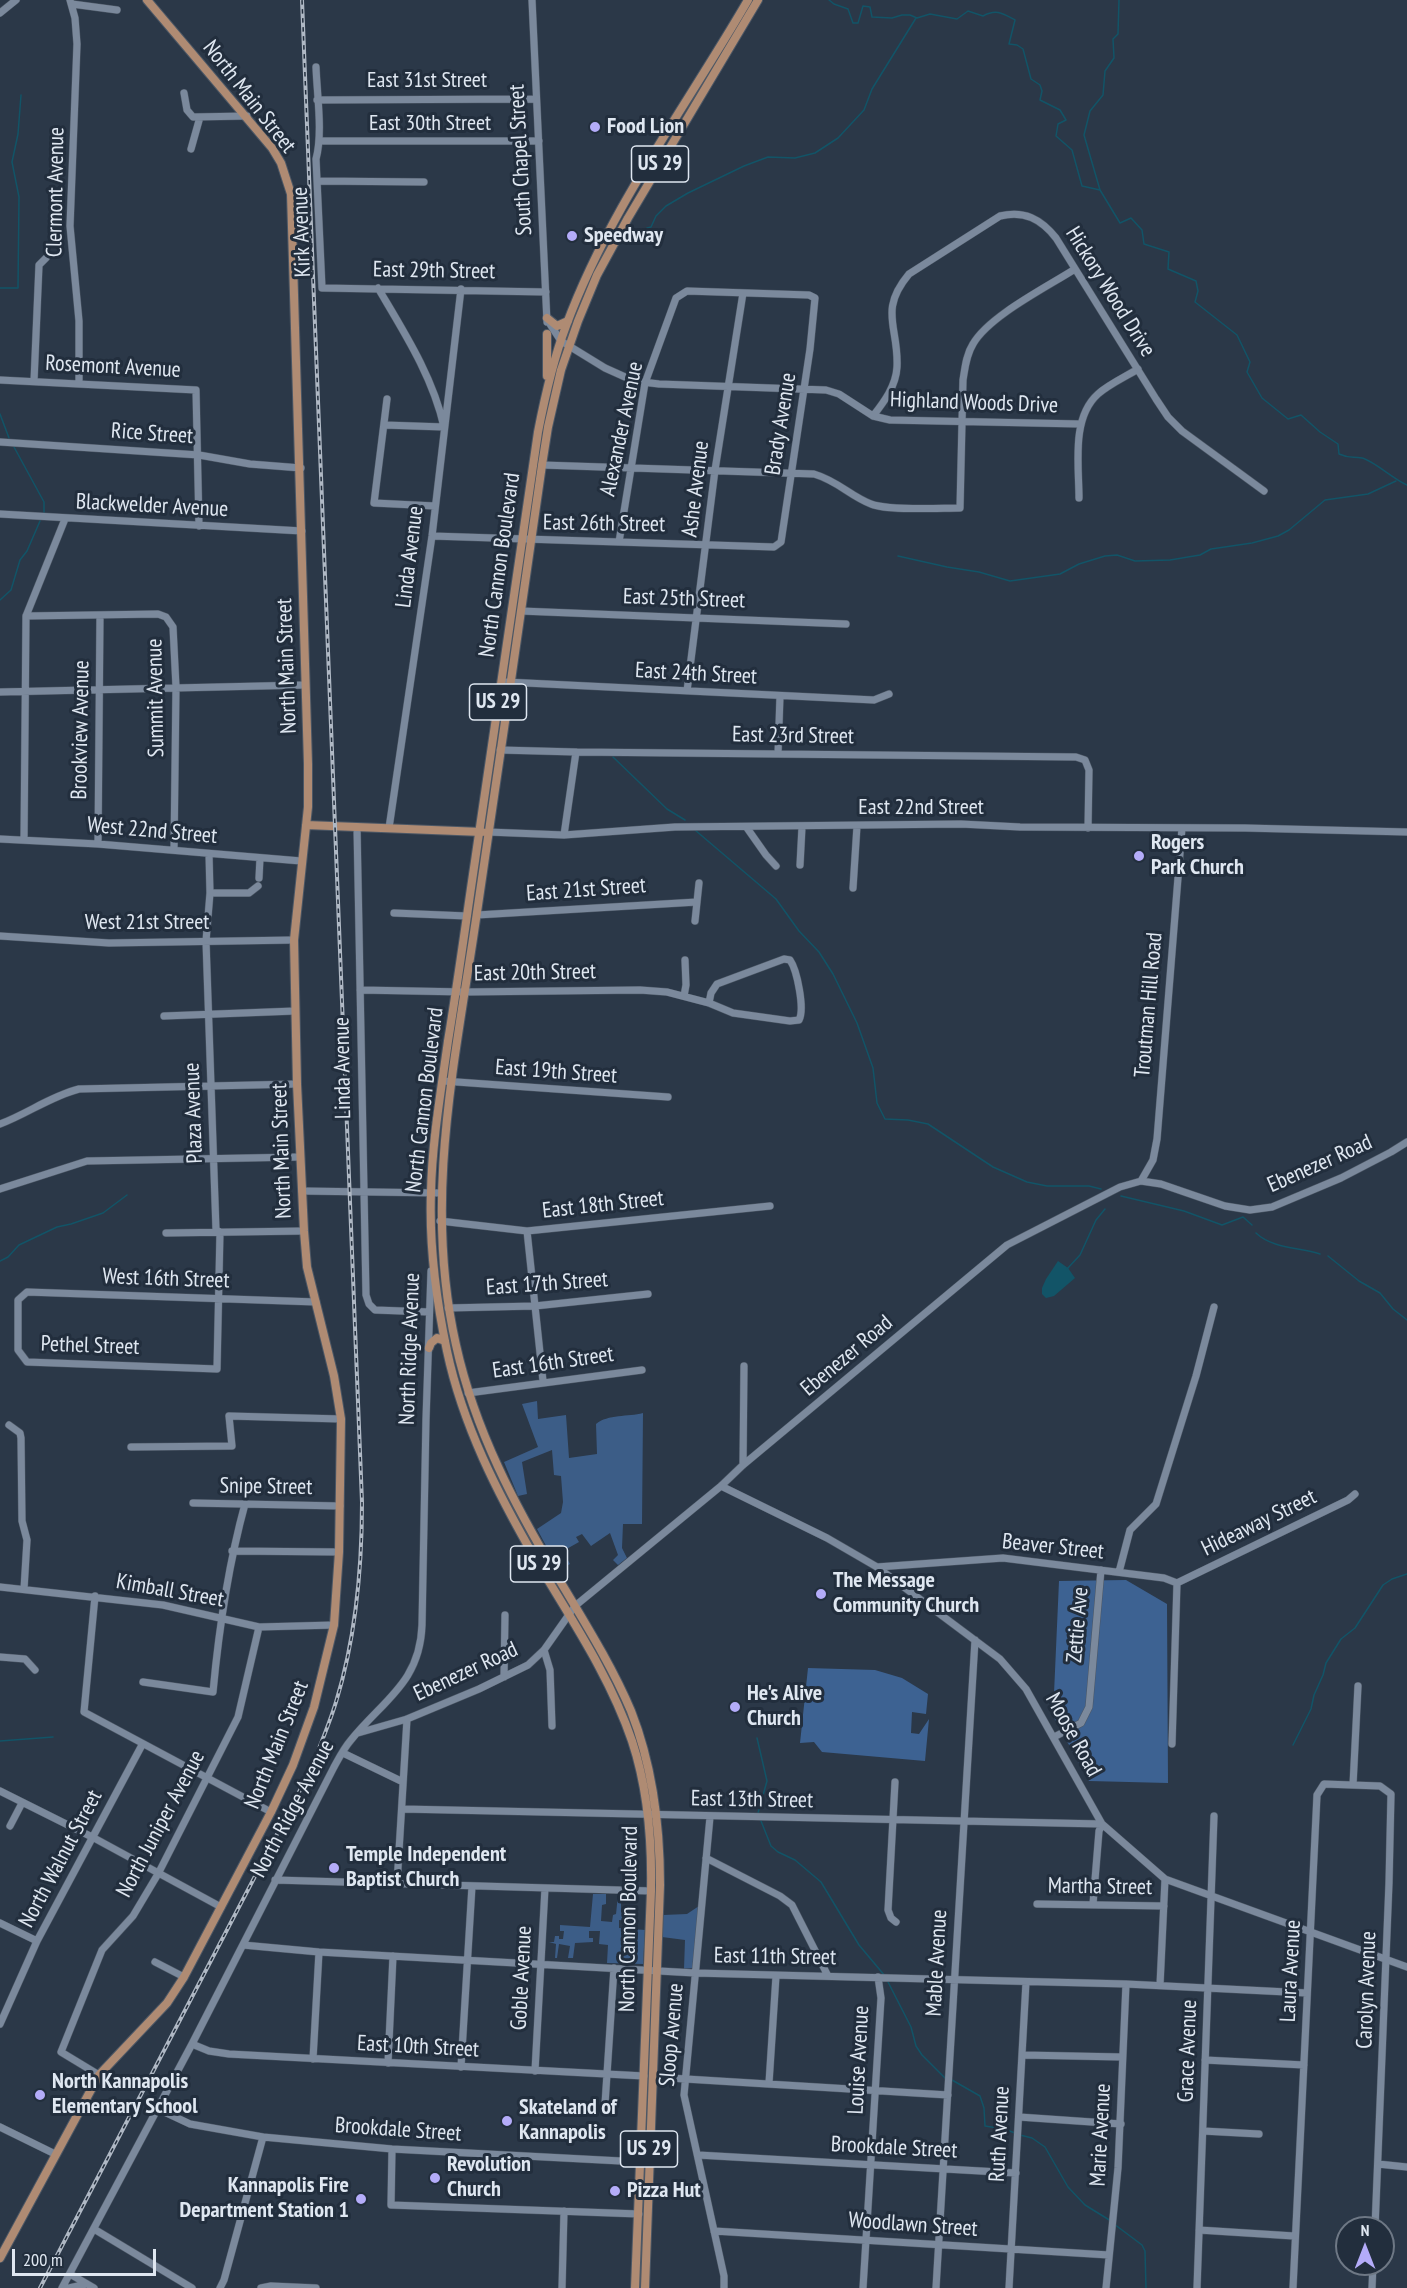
<!DOCTYPE html>
<style>
body{margin:0}
#map{position:relative;width:1407px;height:2288px;overflow:hidden;background:#2b3848;font-family:"PT Sans Narrow",sans-serif}
canvas{display:block}
.north{position:absolute;left:1335px;top:2216px;width:60px;height:60px;box-sizing:border-box;background:#222e3d;border:2px solid #6e7885;border-radius:50%;rotate:0deg;font-size:16px;font-weight:700;line-height:24px;text-align:center;color:#dfe7f1}
.north::after{content:'';display:block;margin:auto;width:21px;height:27px;background:#b4acf9;clip-path:polygon(50% 0,100% 100%,50% 72%,0 100%)}
.scale{position:absolute;left:12px;top:2249px;width:144px;height:27px;box-sizing:border-box;border:3px solid #dfe7f1;border-top:0;padding-left:8px;font-size:18px;line-height:21px;white-space:nowrap;color:#dfe7f1;-webkit-text-stroke:4px #222e3d;paint-order:stroke}
</style>
<div id="map">
<canvas width="1407" height="2288"></canvas>
<div class="north">N</div>
<div class="scale">200 m</div>
</div>
<script>
const g = document.querySelector('canvas').getContext('2d');
g.lineJoin = 'round';
function fill(path, color) { g.fillStyle = color; g.fill(path, 'evenodd'); }
function stroke(path, color, width, dash) { g.strokeStyle = color; g.lineWidth = width; g.lineCap = dash ? 'butt' : 'round'; g.setLineDash(dash || []); g.stroke(path); }
function drawText(font, color, halo, rows, align = 'center') {
  g.font = font + ' "PT Sans Narrow",sans-serif'; g.lineWidth = 6; g.setLineDash([]); g.textBaseline = 'middle'; g.strokeStyle = halo; g.fillStyle = color; for (const [text, x, y, turn = 0] of rows) {
    g.save(); g.translate(x, y); g.rotate((+turn || 0) * Math.PI / 180); g.textAlign = isNaN(turn) ? turn : align; if (halo) g.strokeText(text, 0, 0); g.fillText(text, 0, 0); g.restore();
  }
}
fill(new Path2D(`
 M537 1401 538 1419 566 1415 569 1458 597 1454 596 1424C608 1414 628 1417 643 1413L642 1524H623L622 1548 627 1558 618 1565 613 1560 618 1555 610 1533 591 1546 582 1534 576 1537 579 1542 563 1551 570 1564 559 1570 537 1529 561 1513 563 1502 561 1476 554 1475 552 1450 522 1462 527 1494 518 1496 504 1462 538 1447 522 1404Z
 M593 1894H606V1904L602 1905 601 1921 612 1922 613 1915 616 1914 618 1895 633 1896V1899H621V1912L627 1913V1921L619 1920V1928L645 1930 643 1964 607 1963 608 1945 599 1944 600 1931H589V1938H593V1942L575 1943 573 1958H568L570 1946 559 1944 557 1958H555L556 1944 549 1942H554L555 1936H559V1939H563L564 1931H560V1925L590 1927Z
 M699 1906 693 1968 684 1969 685 1940 662 1937 663 1915 687 1914Z`), '#3c5d87');
fill(new Path2D(`
 M1126 1580 1167 1604 1168 1783 1089 1781 1053 1716 1059 1581Z
 M808 1668 875 1670 902 1678 928 1694 926 1714 912 1712 911 1733 919 1734 929 1719 925 1761 822 1752 814 1742 800 1743Z`), '#3d6292');
fill(new Path2D(`
 M1058 1261 1068 1268 1075 1278 1054 1296 1046 1298 1042 1294V1288L1046 1279Z`), '#125467');
stroke(new Path2D(`
 M829 0 834 4 848 9 853 23H858L863 6 870 7 872 17 892 18 902 15H910L917 18 930 14 957 19 968 11 983 16C996 9 1002 13 1015 20L1009 44 1017 45 1023 49 1031 79 1040 85 1042 91 1040 100 1060 110 1066 120 1058 124 1056 136 1072 150 1082 186 1100 190 1120 223 1131 218 1142 230 1144 244 1169 252 1168 269 1196 281 1198 291 1195 302 1237 335 1250 362 1247 372 1262 398 1288 419 1301 415 1320 432 1338 444 1339 454C1350 459 1353 456 1362 458 1374 461 1393 479 1407 485
 M1100 190 1084 135 1090 111 1103 95 1105 71 1114 58 1113 39 1118 34 1119 0
 M647 228 651 227 656 216 666 206 688 193 744 166 768 157 795 158 815 153 838 138 864 110 872 89 916 18
 M0 288H18L19 197 12 162 18 134 21 95
 M0 414 9 438
 M14 447 44 502V513
 M898 556 947 567 979 572 1010 581 1060 574 1079 564 1105 556 1117 555 1135 561 1170 560 1200 555 1211 549 1252 543 1278 536 1289 530 1325 500 1368 494 1396 481
 M0 600 11 590 20 560 27 551 40 521
 M613 757 667 809 685 820
 M695 830 776 899 799 931 819 952 833 974 857 1023 873 1068 877 1103 885 1119 908 1120 928 1124 993 1167 1027 1182 1047 1186H1089L1101 1189
 M1121 1196 1184 1211 1222 1225 1243 1217 1252 1225
 M1256 1233C1273 1249 1299 1247 1320 1254
 M1328 1256 1359 1281 1380 1293 1393 1309 1407 1320
 M0 1261 8 1257 19 1245 57 1227 71 1224 103 1213 127 1195
 M1067 1269 1080 1255 1096 1220 1105 1209
 M757 1738 767 1781 758 1813
 M0 1741 53 1737
 M1293 1745 1311 1709 1314 1695 1323 1675 1326 1663 1341 1639 1355 1628 1383 1585 1392 1579 1407 1574
 M761 1821 771 1846 778 1852 795 1860 821 1882 859 1945 885 1976
 M887 1980 911 2027 916 2046 922 2055 945 2078
 M952 2080 980 2096 984 2108 985 2126 1004 2129 1015 2133
 M1020 2135 1032 2138 1045 2147 1068 2187 1085 2205 1111 2221
 M1114 2224 1142 2245 1145 2251 1146 2288`), '#125467', 1.5);
const minor = new Path2D(`
 M70 0 75 18 77 44 70 226 79 321V384
 M532 0 547 322
 M72 4 117 10
 M0 13 16 0
 M316 67C317 95 323 133 316 159L322 288 546 292
 M184 93 187 110 193 117 247 116
 M317 100 536 99
 M321 141H539
 M191 149 200 117
 M317 181 424 182
 M378 288C404 332 433 377 444 427L384 425
 M548 321 561 341 605 368 634 381 659 384 826 390 839 394 873 416 890 420 1080 424
 M0 380 196 390 199 526
 M34 381 39 265 46 258
 M387 399 374 503 435 506
 M873 416C884 402 896 386 897 367 899 327 878 311 909 274L1000 216C1024 210 1041 219 1056 238L1156 399 1168 417 1182 431 1264 491
 M0 442 199 455 250 464 301 468
 M542 465 814 474C838 481 850 496 871 504 888 511 939 508 960 508L963 380C965 368 966 355 973 344 989 316 1047 287 1075 269
 M1079 498C1079 466 1071 418 1098 394 1109 384 1125 377 1138 369
 M0 514 302 531
 M432 536 774 547 781 542 810 349 815 298 809 295 687 291 676 298 645 383 619 542
 M521 611 846 624
 M26 616 158 614 166 617 173 627 176 687 174 850
 M506 682 874 700 889 694
 M687 691 715 470 743 293
 M0 692 305 685
 M500 750 576 752 1076 757 1085 760 1089 770 1088 828
 M778 754 780 696
 M357 827 366 1295 369 1304 375 1310 429 1312
 M389 828 432 536 461 289
 M747 828 766 855 776 866
 M488 832 564 835 675 827 961 824 1020 827 1245 828 1407 832
 M564 835 576 752
 M0 839 98 844 301 861
 M24 840 26 616 65 519
 M98 844 100 616
 M209 854 210 893 206 941 216 1230 220 1232 217 1369 27 1362 18 1350V1300L27 1292 316 1302
 M800 865 802 827
 M259 878 260 858
 M853 888 857 826
 M210 893H249L258 886
 M394 913 467 916
 M477 915 697 902
 M695 921 699 883
 M0 936 109 943 294 940
 M784 959 790 960C797 970 805 1009 799 1020L790 1021 733 1013 709 1003 711 993 717 984Z
 M360 990 465 992 640 990 667 992 709 1003
 M684 996 686 985 685 960
 M164 1016 295 1011
 M443 1081 668 1097
 M0 1124C27 1114 51 1096 79 1089L297 1084
 M1141 1181 1153 1160 1157 1139 1182 828
 M0 1189 87 1161 300 1157
 M302 1191 441 1193
 M440 1221 527 1231 770 1206
 M527 1231 543 1381
 M166 1233 304 1231
 M448 1308 535 1306 648 1294
 M468 1393 642 1370
 M9 1425 20 1433 21 1438 22 1521 27 1540 24 1589
 M131 1447 232 1446 229 1416 341 1419
 M743 1465 744 1366
 M721 1486 827 1538 877 1567 1000 1659 1026 1689 1102 1824 1165 1879 1407 1967
 M193 1503 340 1506
 M232 1551 339 1552
 M877 1567 1003 1558 1164 1578 1177 1583
 M1119 1572 1130 1530 1156 1504 1196 1376 1214 1307
 M1177 1583 1348 1500 1355 1494
 M0 1587 163 1605 259 1627 334 1625
 M95 1596 84 1712 271 1812
 M544 1650 550 1670 552 1726
 M0 1657 25 1659 35 1670
 M504 1677 505 1615
 M143 1682 213 1692C219 1628 228 1566 245 1504
 M358 1733 407 1719 479 1689 528 1665 544 1650 575 1606 721 1486 743 1465 1007 1245 1120 1187 1141 1181 1161 1184 1225 1206 1250 1210 1272 1207 1341 1178 1391 1152 1407 1142
 M1054 1737 1081 1723 1089 1707 1101 1570
 M1172 1744 1177 1583
 M343 1753 403 1782
 M895 1782 888 1910 891 1918 896 1922
 M1353 1785 1358 1686
 M0 1791 94 1838 221 1907
 M402 1809 1102 1824 1099 1831 1093 1904
 M710 1817 684 2095 724 2276V2288
 M10 1826 22 1803
 M706 1858 780 1896 792 1905 828 1976
 M275 1880 651 1891
 M397 1884 407 1719
 M1037 1904 1164 1906
 M0 1923 37 1941
 M243 1945 319 1952 695 1973 1126 1984 1307 1993
 M155 1962 184 1977
 M1160 1985 1165 1879
 M0 2024 37 1941 142 1745
 M192 2044 209 2051 229 2054 644 2076
 M1022 2055 1122 2057
 M313 2059 319 1952
 M1205 2060 1304 2065
 M388 2063 393 1956
 M461 2067 472 1886
 M535 2071 545 1888
 M99 2075 61 2052 102 1950 133 1916 158 1874 238 1717 259 1627
 M653 2077 948 2095
 M769 2083 776 1976
 M605 2104 614 1968
 M158 2109 190 2124 263 2137 392 2149 640 2162
 M1019 2117 1121 2124
 M0 2127 55 2154
 M1203 2131 1259 2134
 M392 2149 391 2205 639 2214
 M698 2155 1016 2173
 M1378 2164 1407 2167
 M94 2229 192 2288
 M1199 2230 1294 2236
 M714 2231 1109 2255
 M70 2274 94 2288
 M62 2288 192 2044 334 1767C339 1758 344 1748 351 1740 383 1700 420 1683 422 1625L426 1419 431 1271
 M69 2288 87 2284
 M220 2288 224 2280 263 2137
 M261 2288 271 2286 316 2288
 M562 2288 564 2211
 M863 2288 881 1998 878 1977
 M936 2288 975 1640
 M1009 2288 1026 1982
 M1106 2288 1118 2168 1126 1984
 M1197 2288 1214 1816
 M1293 2288 1317 1795 1324 1784 1380 1786 1391 1794 1389 1883 1375 2228
 M1372 2288 1373 2264`);
const major = new Path2D(`
 M547 318 557 326 568 321
 M547 334V376
 M306 825 482 832
 M429 1348 431 1343 437 1338 445 1341
 M0 2258 99 2075 167 2003 184 1977 271 1812 293 1765 314 1707 334 1625 339 1552 341 1419 334 1376 307 1267 304 1231 297 1084 294 940 308 807V764L291 194 281 163 272 148 147 0
 M635 2288 651 1891C652 1841 648 1789 632 1741 610 1676 571 1619 536 1560 498 1494 463 1426 447 1351 436 1299 429 1246 431 1192 432 1142 441 1091 448 1041 458 981 466 921 475 861 497 718 516 575 538 432 545 396 553 360 566 326 609 209 686 107 748 0
 M645 2288 660 1885C660 1825 653 1767 631 1711 612 1666 585 1623 560 1581 515 1506 475 1431 456 1345 423 1201 455 1062 476 919 498 768 521 616 542 465L548 427 561 370 578 321 597 275 628 218 758 0`);
stroke(minor, '#4c5765', 8);
stroke(major, '#4c5765', 10);
stroke(minor, '#7b899c', 7);
stroke(major, '#af8b73', 8);
const rail = new Path2D(`
 M40 2288 310 1771C319 1748 329 1725 336 1702 356 1637 362 1570 362 1502L302 0`);
stroke(rail, '#afb8c4', 4);
stroke(rail, '#222e3d', 1.5, [4.5]);
for (const [x, y, r, color] of [
 [595,127,6,"#b4acf9"],
 [572,236,6,"#b4acf9"],
 [1139,856,6,"#b4acf9"],
 [821,1594,6,"#b4acf9"],
 [735,1707,6,"#b4acf9"],
 [334,1868,6,"#b4acf9"],
 [40,2095,6,"#b4acf9"],
 [507,2121,6,"#b4acf9"],
 [435,2178,6,"#b4acf9"],
 [615,2191,6,"#b4acf9"],
 [361,2199,6,"#b4acf9"]
]) { const dot = new Path2D(); dot.arc(x, y, r, 0, 2 * Math.PI); g.fillStyle = color; g.fill(dot); stroke(dot, '#222e3d', 2); }
for (const [x, y, w] of [
 [660,164,57],
 [498,702,57],
 [539,1564,57],
 [649,2149,57]
]) { const box = new Path2D(); box.roundRect(x - w / 2, y - 18, w, 36, 4.5); g.fillStyle = '#222e3d'; g.fill(box); stroke(box, '#dfe7f1', 1.5); }
drawText('bold 21px', '#dfe7f1', null, [
 ["US 29",660,164],
 ["US 29",498,702],
 ["US 29",539,1564],
 ["US 29",649,2149]
]);
drawText('22px', '#dfe7f1', '#222e3d', [
 ["East 31st Street",427,81],
 ["North Main Street",249,97,52],
 ["East 30th Street",430,124],
 ["South Chapel Street",521,160,-93],
 ["Clermont Avenue",56,192,-89],
 ["Kirk Avenue",302,232,-92],
 ["East 29th Street",434,271,1],
 ["Hickory Wood Drive",1110,292,58],
 ["Rosemont Avenue",113,367,3],
 ["Highland Woods Drive",974,403,2],
 ["Brady Avenue",781,424,-81],
 ["Alexander Avenue",622,429,-78],
 ["Rice Street",152,434,4],
 ["Ashe Avenue",696,489,-83],
 ["Blackwelder Avenue",152,506,3],
 ["East 26th Street",604,524,1],
 ["Linda Avenue",410,557,-83],
 ["North Cannon Boulevard",500,565,-82],
 ["East 25th Street",684,599,2],
 ["North Main Street",287,666,-92],
 ["East 24th Street",696,674,3],
 ["Summit Avenue",156,698,-91],
 ["Brookview Avenue",81,730,-89],
 ["East 23rd Street",793,736,1],
 ["East 22nd Street",921,808],
 ["West 22nd Street",152,831,5],
 ["East 21st Street",586,890,-4],
 ["West 21st Street",147,923],
 ["East 20th Street",535,973,-1],
 ["Troutman Hill Road",1149,1005,-85],
 ["Linda Avenue",343,1068,-91],
 ["East 19th Street",556,1072,4],
 ["North Cannon Boulevard",425,1100,-83],
 ["Plaza Avenue",194,1113,-92],
 ["North Main Street",282,1151,-92],
 ["Ebenezer Road",1320,1164,-24],
 ["East 18th Street",603,1205,-6],
 ["West 16th Street",166,1279,2],
 ["East 17th Street",547,1284,-4],
 ["Pethel Street",90,1346,2],
 ["North Ridge Avenue",410,1349,-88],
 ["Ebenezer Road",847,1356,-40],
 ["East 16th Street",553,1363,-8],
 ["Snipe Street",266,1487,1],
 ["Hideaway Street",1259,1523,-26],
 ["Beaver Street",1053,1547,6],
 ["Kimball Street",170,1591,10],
 ["Zettie Ave",1078,1625,-85],
 ["Ebenezer Road",466,1672,-25],
 ["Moose Road",1073,1735,61],
 ["North Main Street",277,1745,-68],
 ["East 13th Street",752,1800,1],
 ["North Ridge Avenue",293,1809,-62],
 ["North Juniper Avenue",161,1824,-62],
 ["North Walnut Street",61,1859,-62],
 ["Martha Street",1100,1887,1],
 ["North Cannon Boulevard",629,1919,-89],
 ["East 11th Street",775,1957,1],
 ["Mable Avenue",937,1963,-87],
 ["Laura Avenue",1291,1971,-87],
 ["Goble Avenue",522,1978,-87],
 ["Carolyn Avenue",1367,1990,-88],
 ["Sloop Avenue",672,2035,-85],
 ["East 10th Street",418,2047,3],
 ["Grace Avenue",1188,2051,-88],
 ["Louise Avenue",859,2060,-87],
 ["Brookdale Street",398,2130,4],
 ["Ruth Avenue",1000,2134,-87],
 ["Marie Avenue",1101,2135,-87],
 ["Brookdale Street",894,2148,3],
 ["Woodlawn Street",913,2225,4]
]);
drawText('bold 22px', '#dfe7f1', '#222e3d', [
 ["Food Lion",607,127],
 ["Speedway",584,236],
 ["Rogers",1151,843],
 ["Park Church",1151,868],
 ["The Message",833,1581],
 ["Community Church",833,1606],
 ["He's Alive",747,1694],
 ["Church",747,1719],
 ["Temple Independent",346,1855],
 ["Baptist Church",346,1880],
 ["North Kannapolis",52,2082],
 ["Elementary School",52,2107],
 ["Skateland of",519,2108],
 ["Kannapolis",519,2133],
 ["Revolution",447,2165],
 ["Church",447,2190],
 ["Kannapolis Fire",349,2186,"right"],
 ["Department Station 1",349,2211,"right"],
 ["Pizza Hut",627,2191]
], 'left');
</script>
